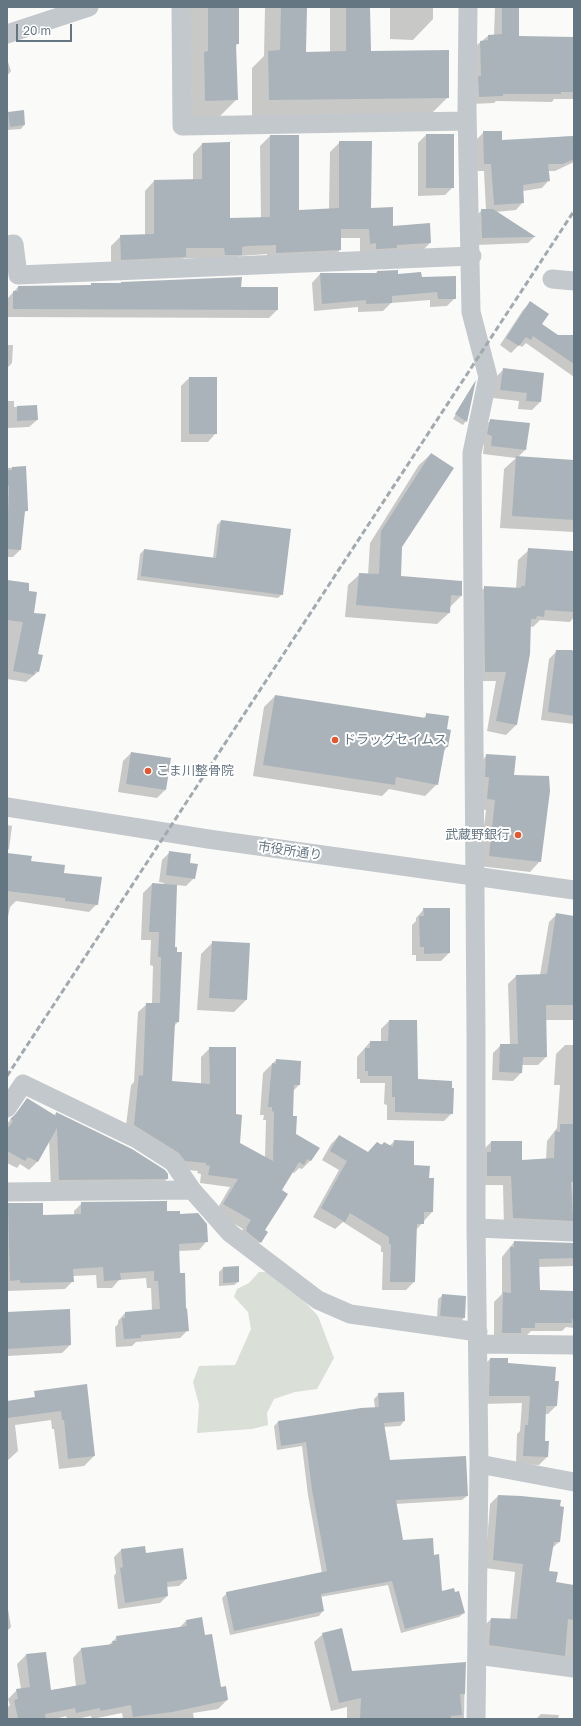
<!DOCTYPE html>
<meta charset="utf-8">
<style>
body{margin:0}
#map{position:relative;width:581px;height:1726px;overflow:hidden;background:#fafaf8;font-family:"Golos Text",sans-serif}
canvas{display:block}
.frame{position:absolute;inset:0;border:8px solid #657683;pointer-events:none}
.scale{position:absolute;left:16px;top:24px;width:56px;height:18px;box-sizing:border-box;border:2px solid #657683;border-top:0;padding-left:5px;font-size:12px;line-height:14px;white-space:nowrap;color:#657683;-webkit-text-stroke:3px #fff;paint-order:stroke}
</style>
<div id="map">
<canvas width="581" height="1726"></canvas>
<div class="frame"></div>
<div class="scale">20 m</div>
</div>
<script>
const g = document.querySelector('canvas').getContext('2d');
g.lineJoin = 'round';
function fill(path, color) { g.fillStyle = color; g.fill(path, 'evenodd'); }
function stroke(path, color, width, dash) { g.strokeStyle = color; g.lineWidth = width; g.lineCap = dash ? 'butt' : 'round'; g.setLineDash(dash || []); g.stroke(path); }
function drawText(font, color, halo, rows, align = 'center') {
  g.font = font + ' "Golos Text","Noto Sans JP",sans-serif'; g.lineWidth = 4; g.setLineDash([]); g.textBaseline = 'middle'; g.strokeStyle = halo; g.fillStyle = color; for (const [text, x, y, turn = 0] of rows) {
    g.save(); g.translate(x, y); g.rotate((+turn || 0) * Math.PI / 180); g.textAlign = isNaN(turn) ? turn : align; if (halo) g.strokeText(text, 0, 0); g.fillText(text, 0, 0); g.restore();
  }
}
fill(new Path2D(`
 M259 1272H268L296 1292 318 1316 334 1358 317 1389 295 1392 274 1399 267 1413 268 1425 252 1429 197 1433 199 1405 193 1382 199 1366 235 1365 251 1329 248 1312 234 1297 237 1289 249 1283Z`), '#dadfd7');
fill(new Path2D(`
 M188 7H238V43L235 47 237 99 216 120 185 121Z
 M265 7H306L305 53 330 52V7H369L370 52 448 97 431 114 252 116V68L264 56Z
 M390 7H433V19L413 40 390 39Z
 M495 7H518V37L574 38V99H554L552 102 496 101 494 103 471 104 472 49 488 36H494Z
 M7 59 11 71 7 76Z
 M9 113 24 125 21 129 7 130V114Z
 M484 132 501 141 574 136V162L555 171H548L549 180 542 188 523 191V202L516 210 495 212 534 237 528 243 475 245V217L482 210H486L484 171H477L476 140Z
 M426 135 453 187 445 195 418 196V143Z
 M270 136 298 211 329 209 330 152 340 142 370 209 392 227 430 243 421 252 360 253V238H340V250L331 260 267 262V254L239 256 231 264 215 258H184L175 266 111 269V246L121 236H145V191L154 181 193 180V154L202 144 229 219 261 218 260 146Z
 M377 272 421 278 455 298 447 306 430 307V300L391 303 383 311 358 312V307L314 311 312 283 320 274H375Z
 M92 284 240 288 277 310 269 318 7 317V299L18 287 90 286Z
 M530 303 541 324 557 336H574V377L526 343 522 347 519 345 511 353 500 345 523 310Z
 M7 345H13L12 363 7 368Z
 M503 370 540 402 532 410 518 409 519 401 493 398 495 378Z
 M189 378 216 433 208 442H181V386Z
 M474 383 466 421 463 425 453 419Z
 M7 401H14V407L36 406 37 420 29 427 7 428Z
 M491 420 529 424 525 450 518 457 573 461 574 453V532L500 528 504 469 516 458 483 454 484 445 480 442 483 428Z
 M431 454 401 547 400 577 461 596 449 608V613L437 624 345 617 348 585 360 574 368 575 370 543 419 465Z
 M25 467 27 510 23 514 20 550 13 557H7V468Z
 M221 521 282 594 278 598 137 580 140 554 144 550 213 558 217 525Z
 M529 550 574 552V617L570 622 540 620 533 627 530 626 516 725 506 735 487 731 496 681H475V597L485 587 516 589 518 560Z
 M7 581 27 591 33 613 39 671 26 682 7 679Z
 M557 651 574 656V724L541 720 549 659Z
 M275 696 423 719 427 714 446 730 447 747 443 752 437 784 425 796 389 789 382 796 253 776 264 707Z
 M131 753 165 790 157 798 118 792 123 761Z
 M487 755 513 776 540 861 530 872 479 866 486 810 477 809V766Z
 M7 825 12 826 9 849 7 851Z
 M170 852 189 864 194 878 186 886 176 885 173 948 178 1022 174 1026 171 1082 201 1084V1057L210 1048 235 1115 239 1144 265 1158 266 1120H263L264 1115H260L263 1073 276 1060 299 1085 293 1091 292 1117 295 1134 318 1148 310 1161 302 1169 299 1168 294 1173 292 1172 281 1191 260 1242 251 1251 238 1237 243 1229 215 1213 230 1187 200 1183 201 1174 197 1173 198 1171 177 1169 125 1134 131 1085 134 1082 138 1012 147 1004H152L153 966 150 965 151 940H141L143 893 152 884 164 885V883L159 882 162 860Z
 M7 854 63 874 97 904 89 912 16 901 10 907 7 922Z
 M424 909 449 953 441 961H416V955H412V925L416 921V918Z
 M557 914 574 917V1020H545L546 1057 538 1065H521V1073L513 1081 492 1080 493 1053 501 1045H510L508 984 516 976 540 975 549 922Z
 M213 942 246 1000 234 1012 197 1010 201 954Z
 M389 1021 417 1080 452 1113 444 1121 387 1120V1105L384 1104 385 1083H360V1079H357V1057L370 1042H381V1029Z
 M565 1045H574V1153L572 1155 574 1234 504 1227 503 1185H479L482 1151 491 1142 521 1161 546 1160 547 1141 557 1128 560 1085H554L556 1054Z
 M27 1099 54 1115 56 1113 167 1179 159 1187 51 1188 49 1139 37 1162 29 1170 20 1164 17 1168 7 1163V1124Z
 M339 1136 367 1153 384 1143 389 1146 394 1142 413 1166 428 1179 432 1212 416 1230 414 1282 406 1290H382L383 1252H381V1246L343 1222 335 1229 313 1217 339 1170 322 1160 331 1144Z
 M7 1203 42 1204V1216L74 1215V1211L82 1203 179 1215 206 1242 199 1250 178 1251 179 1274 188 1330 180 1338 136 1342 132 1346 116 1347 115 1327 118 1324V1321L125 1313 152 1311 151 1288H147L146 1278 119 1280 112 1288H97L96 1275 73 1276V1281L65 1289 7 1291Z
 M514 1242 574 1244V1266L538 1267 539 1291 574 1292V1328L566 1327 562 1331H531L525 1337 494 1342V1302L502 1294V1257Z
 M223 1268 238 1282 234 1285 219 1286V1272Z
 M442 1296 464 1318 460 1322 437 1319 438 1299Z
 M7 1313 70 1345 62 1353 7 1356Z
 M490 1359H507V1364L554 1382 556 1406 548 1414H544V1442L547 1457 539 1465 516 1464 517 1434 520 1431 522 1403 481 1404 482 1367Z
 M87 1391 94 1456 84 1466 59 1469 54 1429H52L51 1420 15 1425 18 1451 7 1461V1402Z
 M403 1393 404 1421 400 1426 383 1427 389 1461 467 1496 462 1500 395 1504 402 1541 434 1556 441 1593 464 1613 459 1617 401 1633 388 1585 320 1597 323 1611 319 1616 230 1635 222 1598 227 1593 322 1573 308 1495 302 1446 277 1450 274 1426 278 1422 375 1408 374 1399 379 1394Z
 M498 1496 559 1542 551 1549 548 1572 555 1583 574 1586V1664L481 1654 483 1627 491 1619 510 1620 515 1572 485 1568 490 1504Z
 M145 1547V1554L186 1579 179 1586 166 1587 167 1596 160 1603 118 1609 114 1576 116 1573 114 1557 121 1550Z
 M7 1603 11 1627 7 1631Z
 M201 1618 204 1636 220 1688 227 1700 218 1709 193 1713 194 1719H123L122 1713 92 1719 91 1716 76 1719H67L66 1716 55 1719H8L7 1708 10 1705 8 1699 17 1690 21 1689 17 1664 26 1655 50 1692 76 1687 73 1658 81 1649 108 1646 117 1637 179 1628 186 1621Z
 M323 1634 352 1672 386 1719H347V1707L331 1711 314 1642Z
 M465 1663 464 1719H403Z
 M541 1714 559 1715 558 1719H536Z`), '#0003');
fill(new Path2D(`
 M208 7H239V44H236L238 100 205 101 204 52 208 51Z
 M281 7H307L306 52 346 51V7H370L371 51 449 50V98L269 100 268 51 280 50Z
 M502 7H519V36L574 37V92H561V94H503V96L479 97 478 76H481L480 41 488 40V35L502 34Z
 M24 110 25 125 10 127 8 112Z
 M483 131H502V140L574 136V159L563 164H548L550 181 523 185 524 203 494 205 491 164H484Z
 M426 134H454V188H426Z
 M270 135H299V210L339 208V141H372L371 208 393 207V226L430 223 431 243 397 245V248L376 249V243L370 244 369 229H341V250L276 253V245L247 246 242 247V255H225L224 248H186V257L121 260 120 235 154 234V180L202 179V143L230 142V218L270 217Z
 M481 209H493L536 237 482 238Z
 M398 270V274L421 272 422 277 456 276V299H438L437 292 392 296V303L366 304V300L322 304 320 273H377V271Z
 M242 277 241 287H278V310L13 309V291H18V286L91 285V283H121V282Z
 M530 301 549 314 542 324 558 335H574V364L533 336 531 340 526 337 519 346 506 338Z
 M503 368 544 373 541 402 526 401 527 393 500 390Z
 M189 377H217V434H189Z
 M476 380 467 422 455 414Z
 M37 405 38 420 17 421V406Z
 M490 419 530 423 526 450 491 446 492 436 487 434Z
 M431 453 454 468 402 547 401 576 462 581V596L451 595 450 613 356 605 359 573 379 574 381 531Z
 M516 456 574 460V520L512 516Z
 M26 466 28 508V511H25L21 550 7 549 9 486H7V470H12V467Z
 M221 520 291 529 283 595 141 576 144 549 216 558Z
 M528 548 574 551V612L545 610 544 617 537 616 536 619H531L530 654 517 725 496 721 506 672H485L484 586 521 588V586H525Z
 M7 580 29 583V591L37 592 34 613 46 614 38 654 43 655 39 672 35 671 34 675 13 671 23 622 7 620Z
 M556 650H572L574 652V716L548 712Z
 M275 695 426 718V713L449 716 447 729 451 730 448 747H445L438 785 396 777 395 785 263 765Z
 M131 752 171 758 166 790 126 784Z
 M486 754 516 756 514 775 549 776 550 791 541 862 489 856 495 800 487 799 489 777H485Z
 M169 851 191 854 190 863 198 864 195 879 166 875Z
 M7 853 32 856 31 861 65 865 64 873 102 877 98 905 65 901V898L7 891Z
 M152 883 177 885 175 947H177V952H182L179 1022H175L172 1081 210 1084 209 1047H236V1114L242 1115 240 1143 273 1161 274 1112 272 1111V1107H268L272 1063 276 1064V1059L301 1061 300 1085H294L293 1116H297L296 1134 320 1148 311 1161 307 1159 304 1165 299 1162 282 1190 288 1194 265 1230 268 1232 261 1243 246 1231 247 1229 246 1228 251 1220 223 1204 238 1179 208 1175 210 1166 206 1165V1163L185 1161 179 1153 134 1125 139 1075 143 1076 146 1003H160L161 957H158L159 932H149Z
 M423 908H450V953L424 954V947H420L419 916H424Z
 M556 913 574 916V1005H546L547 1057H523L522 1073 499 1072 500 1044H518L516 975 547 974Z
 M212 941 250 943 247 1000 209 998Z
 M389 1020H417L418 1079 452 1081V1088H454L453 1114 395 1112V1097H392V1076H368V1071H365V1048H370V1041H388Z
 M27 1098 56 1116V1112L132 1149 165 1170 168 1174V1179L59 1180 57 1128 38 1162 28 1157 25 1161 7 1151V1129L13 1121 10 1119 16 1114Z
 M560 1124H574V1182H571L573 1221 513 1218 511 1176H487V1152H491V1141H522V1160L554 1158 555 1131 560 1132Z
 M339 1135 368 1152 377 1142 382 1145 384 1142 393 1147 394 1140 414 1141V1165L430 1166 429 1178H434L433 1212H424V1224H417L415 1282H390L391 1244H389V1237L350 1213 345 1222 321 1208 347 1161 330 1151Z
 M167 1201V1211H180V1214L198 1213 207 1224 208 1242 179 1244 180 1273H185L186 1309 187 1308 189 1331 141 1335V1338L124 1339 122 1318H125V1312L160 1309 158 1281H154V1271L120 1273 121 1280 104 1281 103 1267 73 1269 74 1282 20 1283V1280L10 1281 8 1203H43V1215L81 1214V1202Z
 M514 1241 574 1243V1258L539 1259 540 1290 574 1291V1319H572V1323H535V1328H521V1333H502L503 1292 511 1293 510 1247H514Z
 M239 1266V1282L223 1283V1267Z
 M442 1294 466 1296 465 1318 440 1316Z
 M70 1309 71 1345 7 1349V1312Z
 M490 1358H508V1363L556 1367 555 1381H559L557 1406H546L545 1441H549L548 1457 523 1456 525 1425H528L530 1396H489Z
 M87 1384 95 1456 68 1459 64 1420H62L61 1411 7 1418V1401L35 1397 34 1391Z
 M404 1392 405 1421 384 1423 390 1460 466 1456 468 1496 396 1500 403 1540 433 1538 434 1555 439 1554 442 1591 454 1588 455 1592 459 1591 465 1613 405 1629 392 1581 321 1594 324 1611 234 1631 226 1592 327 1571 312 1490 306 1442 281 1446 278 1421 361 1408 379 1407 378 1393Z
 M498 1495 521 1496 561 1500 560 1506 564 1507 560 1542H554L549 1571 558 1572 556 1582 574 1585V1620L568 1619 565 1656 489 1645 491 1618 517 1619 523 1564 493 1560Z
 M145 1546 146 1553 183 1548 187 1579 167 1582 168 1596 125 1603 120 1568 123 1567 121 1549Z
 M202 1617 205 1635 212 1634 221 1687 226 1686 228 1700 172 1712 133 1717 131 1705 100 1711V1708L76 1713 75 1708 45 1714 46 1719H18L14 1700 18 1699 16 1689 30 1687 26 1654 46 1652 51 1690 86 1684 81 1648 113 1644 112 1641H117L116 1636 187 1626 186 1620Z
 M342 1628 352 1671 466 1662 465 1694H460L462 1715 451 1716V1719H360L361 1698 339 1703 322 1633Z`), '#aab3b9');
stroke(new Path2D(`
 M181 7 182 126 467 121
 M468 7 467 109 471 312 488 377 472 453 476 1035V1228L479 1464 476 1719
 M7 34 89 7
 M7 245 14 244 18 275 472 256
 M552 279 574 281
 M7 807 208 839 574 890
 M7 1108 23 1084 137 1139 173 1162 192 1190 230 1233 318 1300 350 1314 478 1332
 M7 1192 192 1190
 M476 1228 574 1232
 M478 1344 574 1345
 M479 1464 574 1482
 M477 1655 574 1668`), '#c3c8cc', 19);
stroke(new Path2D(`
 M7 1076 574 211`), '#a2aab0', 3, [6, 3]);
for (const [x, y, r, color] of [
 [335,740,4,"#e4572e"],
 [148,771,4,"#e4572e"],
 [518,835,4,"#e4572e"]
]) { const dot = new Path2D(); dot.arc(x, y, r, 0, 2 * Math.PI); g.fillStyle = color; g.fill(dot); stroke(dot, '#fff', 1.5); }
drawText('13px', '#657683', '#fff', [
 ["ドラッグセイムス",343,740],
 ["こま川整骨院",156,771],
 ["武蔵野銀行",510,835,"right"]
], 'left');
drawText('13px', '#657683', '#fff', [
 ["市役所通り",290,851,8]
]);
</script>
